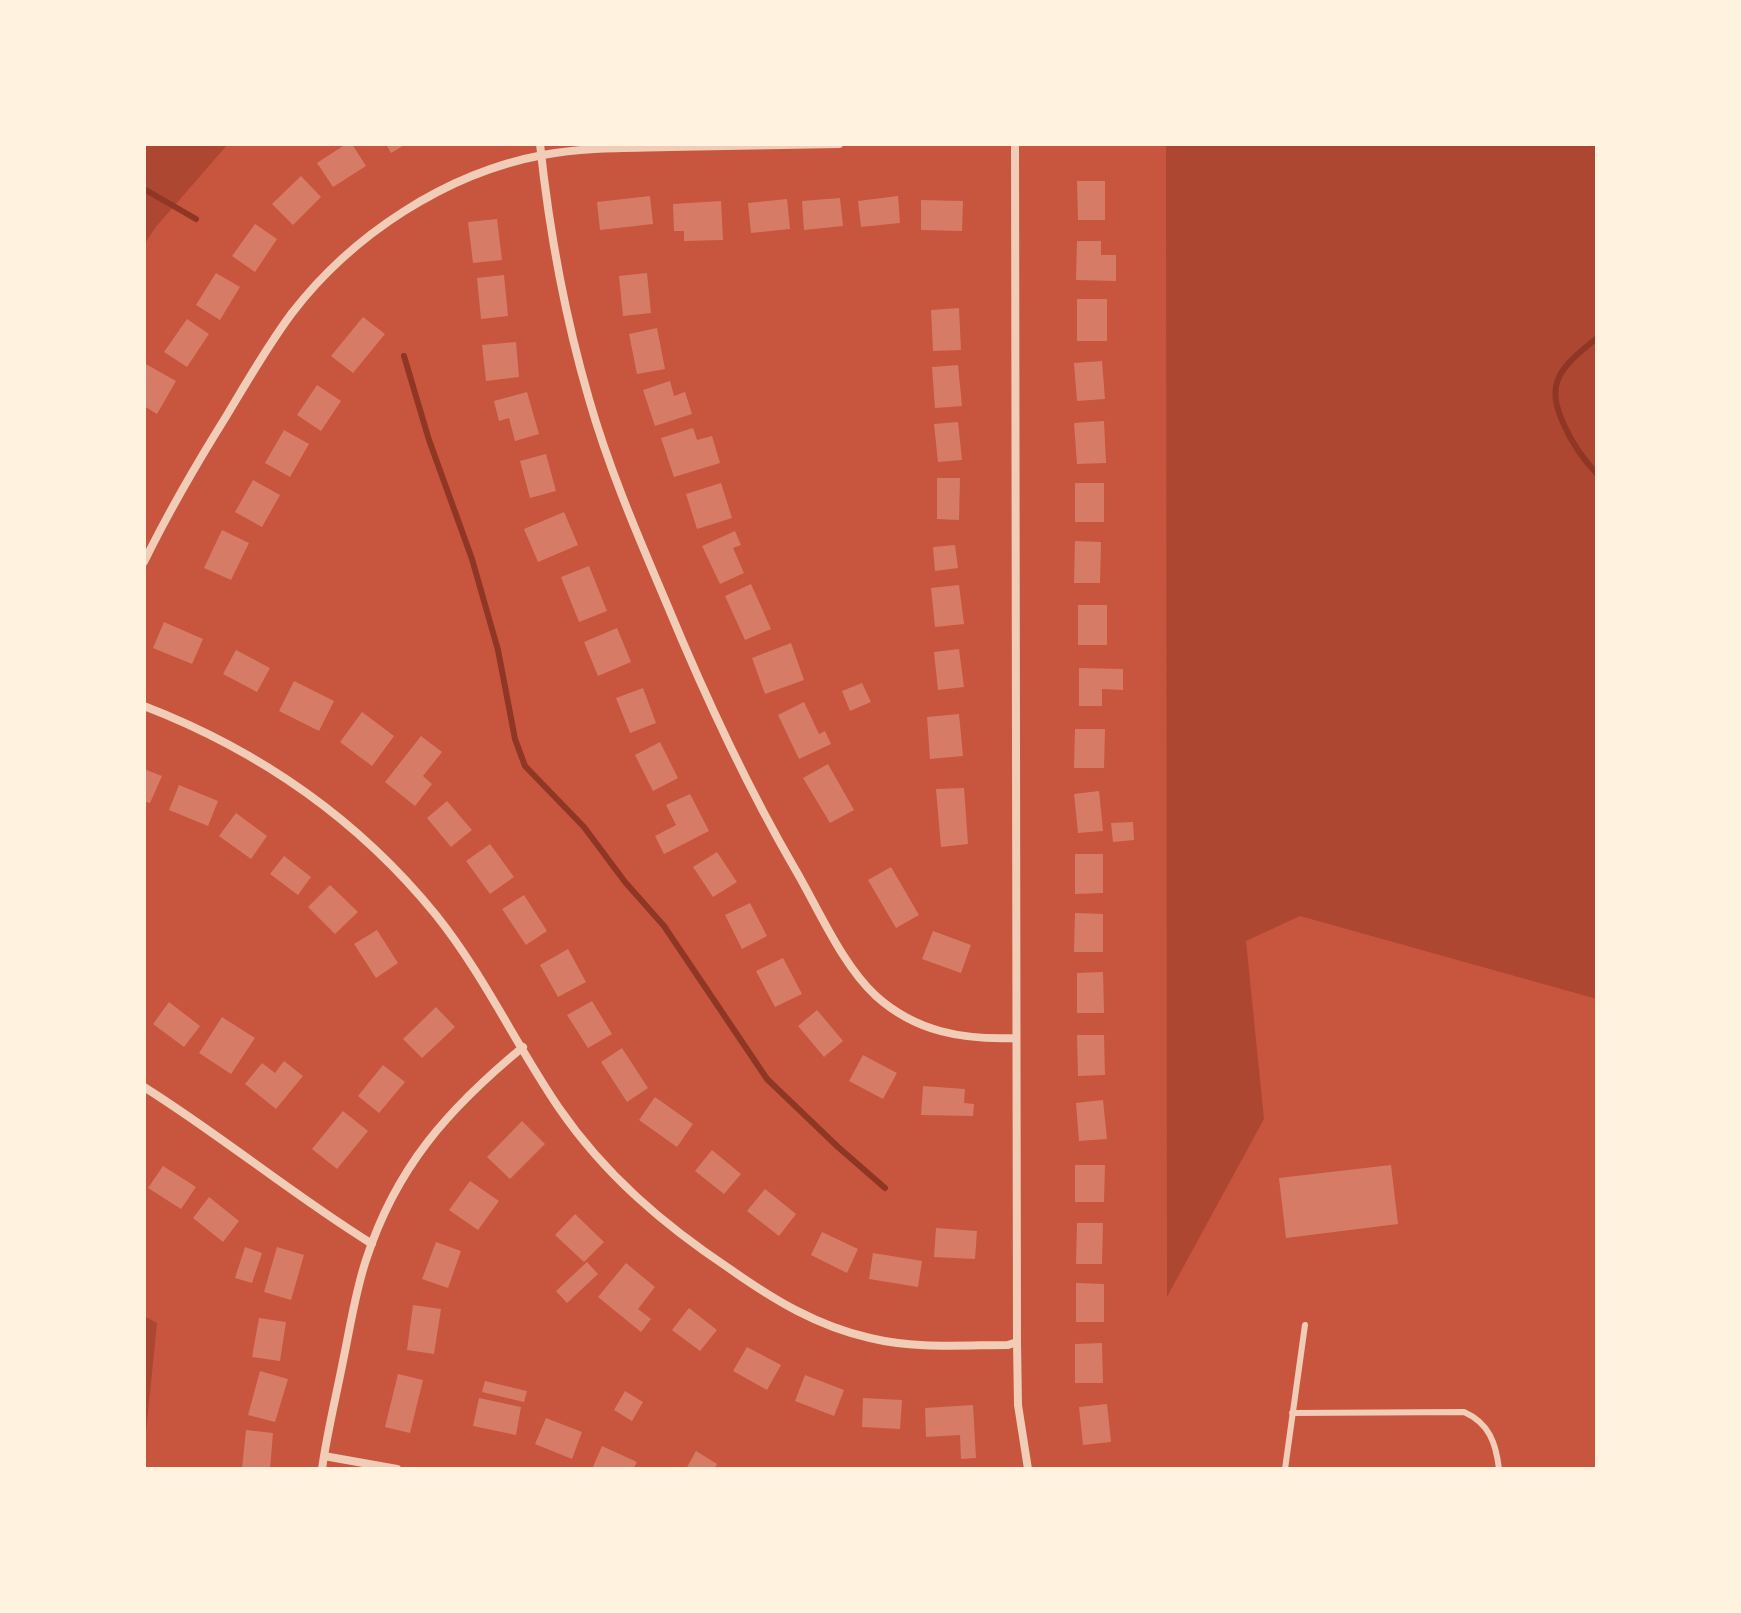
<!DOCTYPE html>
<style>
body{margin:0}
#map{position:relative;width:1741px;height:1613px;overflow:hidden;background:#c8553d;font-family:Literata,serif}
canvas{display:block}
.frame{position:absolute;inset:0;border:146px solid #fff3e0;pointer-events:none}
</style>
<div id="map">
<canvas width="1741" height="1613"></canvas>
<div class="frame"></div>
</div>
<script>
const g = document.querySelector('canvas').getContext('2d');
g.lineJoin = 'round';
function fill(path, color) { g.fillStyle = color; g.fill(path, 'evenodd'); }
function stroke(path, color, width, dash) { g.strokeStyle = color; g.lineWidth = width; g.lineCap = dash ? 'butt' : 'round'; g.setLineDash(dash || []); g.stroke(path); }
fill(new Path2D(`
 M144 144H228L155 228 144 245Z
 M1166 144H1597V999L1300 916 1246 941 1264 1119 1167 1297Z
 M144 1316 157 1323 144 1452Z`), '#ae4732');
stroke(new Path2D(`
 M144 189 196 219
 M1597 338C1561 367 1543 382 1565 427 1573 445 1584 460 1597 474
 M404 356 429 440 472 559 498 650 515 739 525 766 584 827 625 882 664 926 767 1079 838 1147 885 1188`), '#8f3625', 6);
fill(new Path2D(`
 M346 144H352L366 166 333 187 317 163Z
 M386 144H406L391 153Z
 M301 176 321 197 293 225 272 204Z
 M1077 181H1105V220H1078Z
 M650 196 653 224 600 230 597 202Z
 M898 196 900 223 861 227 858 201Z
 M840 198 843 226 804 230 802 201Z
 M787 199 790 229 751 233 748 203Z
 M921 200 963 201 962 231 921 230Z
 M721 201 723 240 684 241V231H674L673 204Z
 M497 219 502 260 473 263 468 222Z
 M255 224 277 239 255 272 232 256Z
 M1077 241H1101V255H1116V281L1076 280Z
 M216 273 240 287 220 320 196 305Z
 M647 273 651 313 623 316 619 276Z
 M504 275 508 316 481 319 477 278Z
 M1077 299H1107V341H1077Z
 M959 308 961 350 933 351 931 310Z
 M363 317 385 334 353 373 331 356Z
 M187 319 209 334 187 367 164 352Z
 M657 328 665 369 637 374 629 334Z
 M516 342 519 377 486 381 482 345Z
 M1102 361 1105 399 1077 401 1074 363Z
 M144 363 176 381 157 414 144 406Z
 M958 365 962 406 935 408 932 367Z
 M670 381 674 396 685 392 692 414 655 426 643 390Z
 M317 385 341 401 321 431 297 415Z
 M527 392 539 434 515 441 509 418 499 421 494 401Z
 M1104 421 1106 463 1077 464 1074 423Z
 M958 422 962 460 938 462 934 424Z
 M693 428 697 440 712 436 720 463 674 477 661 438Z
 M284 430 309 444 290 477 265 463Z
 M546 454 556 491 530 498 520 461Z
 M937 478H960L959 520 937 519Z
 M253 480 280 495 262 527 235 512Z
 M721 483 732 518 697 529 686 494Z
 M1075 483H1104V522H1075Z
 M564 512 578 545 538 562 524 529Z
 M222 530 249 543 231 580 204 568Z
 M735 531 741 545 733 548 744 573 720 584 702 546Z
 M1075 541 1101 542 1100 583H1074Z
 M955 545 958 568 935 571 933 547Z
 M589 566 607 611 579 622 561 577Z
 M751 584 771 629 745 640 725 596Z
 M959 585 964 624 935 627 931 588Z
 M1078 605H1107V645H1078Z
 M164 622 203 639 192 664 153 648Z
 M617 628 631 662 598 676 584 642Z
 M791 643 804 680 765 694 752 658Z
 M959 649 964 687 938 690 934 652Z
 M236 650 270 668 257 692 223 674Z
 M1079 668 1123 669V690L1102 689V706H1079Z
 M294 681 334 701 319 731 279 711Z
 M862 683 871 702 850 711 842 691Z
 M643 688 656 723 630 733 616 698Z
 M804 702 819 734 825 731 831 744 799 759 778 715Z
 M362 712 394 736 372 766 340 742Z
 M959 714 963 756 930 759 927 717Z
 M1075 729H1105L1104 768H1074Z
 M421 736 442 752 423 776 432 784 415 806 385 782Z
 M660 742 678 778 653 791 635 755Z
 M828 764 854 810 830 823 803 778Z
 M144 769 162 776 150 803 144 801Z
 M179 785 218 801 208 826 169 810Z
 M964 788 968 844 941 847 936 789Z
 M1099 791 1103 831 1078 833 1074 794Z
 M690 794 709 831 664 854 655 836 676 825 666 805Z
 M447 801 472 830 451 847 427 818Z
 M236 813 267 836 251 859 219 836Z
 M1133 822 1134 840 1113 842 1111 823Z
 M490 844 514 877 490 894 466 861Z
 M717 852 737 882 713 897 693 867Z
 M1075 854H1103V893L1075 894Z
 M284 856 311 877 298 895 270 874Z
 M891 867 919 915 896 928 868 880Z
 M330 885 358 912 335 934 308 907Z
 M524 895 547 931 526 945 502 909Z
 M750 903 767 936 742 949 725 915Z
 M1075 913 1103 914V952H1074Z
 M377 930 398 963 376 978 354 944Z
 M933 931 971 945 961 973 922 959Z
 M568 949 586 982 558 997 540 965Z
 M783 958 802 994 775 1007 756 971Z
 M1103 972 1104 1013H1077V973Z
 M592 1001 612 1034 588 1048 567 1015Z
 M169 1002 200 1026 184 1047 153 1024Z
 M436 1007 455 1027 422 1058 403 1039Z
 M817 1010 843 1041 824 1057 798 1026Z
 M222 1017 255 1038 231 1074 199 1053Z
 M1077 1035H1104L1105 1075 1078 1076Z
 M622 1048 648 1088 627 1102 601 1062Z
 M863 1055 897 1073 883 1099 849 1081Z
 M284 1061 303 1076 276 1109 245 1084 262 1063 275 1073Z
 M383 1065 405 1082 379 1113 358 1096Z
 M923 1086 965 1089 964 1103 974 1104 973 1116 921 1115Z
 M655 1097 693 1124 677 1147 639 1120Z
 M1103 1100 1107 1139 1079 1141 1076 1103Z
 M343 1111 368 1131 337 1169 312 1149Z
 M522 1121 545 1144 510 1179 487 1157Z
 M712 1150 741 1174 724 1194 695 1171Z
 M1075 1165H1105L1104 1202H1075Z
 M1391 1165 1398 1224 1286 1238 1279 1178Z
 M163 1166 196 1187 181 1209 148 1188Z
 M470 1181 499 1201 478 1230 449 1210Z
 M765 1189 796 1214 779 1236 747 1211Z
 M209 1197 239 1221 223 1242 193 1218Z
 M575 1214 604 1242 584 1262 555 1235Z
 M1077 1223H1103L1102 1264H1076Z
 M936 1228 977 1231 975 1259 934 1257Z
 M822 1232 858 1249 847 1273 811 1255Z
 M436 1242 461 1251 448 1288 422 1279Z
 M245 1247 262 1253 252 1283 235 1278Z
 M277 1247 304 1255 291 1300 264 1292Z
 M873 1253 922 1261 918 1287 869 1279Z
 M587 1262 598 1274 567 1303 556 1291Z
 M626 1263 655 1287 638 1309 651 1319 641 1332 598 1297Z
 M1076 1283 1104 1284V1322H1076Z
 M413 1305 441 1309 434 1354 407 1350Z
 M689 1308 717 1330 700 1351 672 1330Z
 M259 1318 286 1322 280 1361 252 1357Z
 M1102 1343 1103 1383H1075V1344Z
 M747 1347 781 1365 767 1390 733 1371Z
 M260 1371 288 1379 275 1422 248 1415Z
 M398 1374 423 1380 410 1433 385 1427Z
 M805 1375 844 1390 834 1416 795 1401Z
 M485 1381 527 1391 524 1402 482 1392Z
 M625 1391 643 1402 632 1421 614 1410Z
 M479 1398 521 1407 516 1435 473 1426Z
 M863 1398 902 1400 900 1429 862 1427Z
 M1107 1404 1111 1442 1083 1445 1079 1407Z
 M973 1405 976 1458 961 1459 960 1435 926 1437 925 1408Z
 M546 1418 582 1432 572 1459 535 1444Z
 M246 1430 273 1433 270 1469H242Z
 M602 1446 637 1462 633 1469H592Z
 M696 1451 717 1464 714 1469H686Z`), '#d67c66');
stroke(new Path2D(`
 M1292 1413 1464 1412C1489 1423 1496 1443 1499 1469
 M1285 1469 1305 1325`), '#f1ccb7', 6);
stroke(new Path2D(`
 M540 144C549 229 565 317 589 399 609 469 638 536 666 602 704 694 745 783 795 869 818 908 842 965 876 996 916 1032 963 1040 1016 1038
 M1015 144 1017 1342 1018 1405 1028 1469
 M144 562C169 511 197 463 227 415 248 380 268 345 292 313 352 235 446 173 543 155 585 147 627 148 670 147 726 146 782 145 839 144
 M144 706C258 750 358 819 436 915 484 975 516 1045 559 1108 605 1175 664 1225 730 1269 774 1300 817 1326 870 1338 915 1349 963 1345 1008 1345L1017 1342
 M144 1087C222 1136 293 1195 372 1244
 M324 1456 397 1469
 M322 1469C327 1433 336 1397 343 1361 350 1328 355 1293 366 1260 396 1167 449 1108 523 1047`), '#f1ccb7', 8);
</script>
